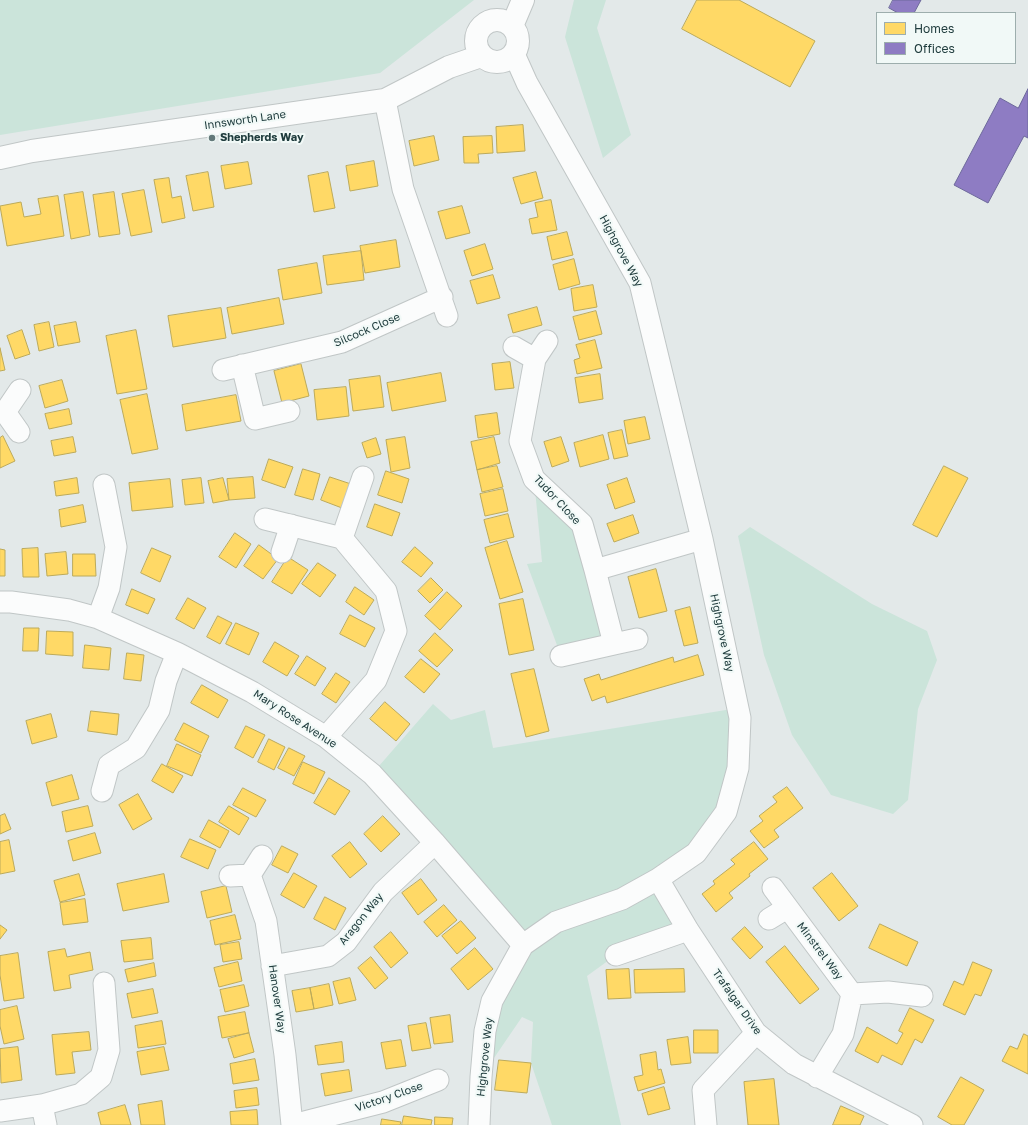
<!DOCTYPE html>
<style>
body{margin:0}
#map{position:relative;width:1028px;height:1125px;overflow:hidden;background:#e3e9e9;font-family:"Golos Text",sans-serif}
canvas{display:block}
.legend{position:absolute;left:876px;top:12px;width:140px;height:52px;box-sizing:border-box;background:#f1f9f7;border:1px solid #9daead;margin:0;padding:5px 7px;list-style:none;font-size:12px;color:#203d3e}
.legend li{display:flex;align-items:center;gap:8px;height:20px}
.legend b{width:20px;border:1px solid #9daead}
</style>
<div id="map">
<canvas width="1028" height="1125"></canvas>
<ul class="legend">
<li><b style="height:11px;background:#ffd966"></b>Homes</li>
<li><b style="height:11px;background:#8e7cc3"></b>Offices</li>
</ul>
</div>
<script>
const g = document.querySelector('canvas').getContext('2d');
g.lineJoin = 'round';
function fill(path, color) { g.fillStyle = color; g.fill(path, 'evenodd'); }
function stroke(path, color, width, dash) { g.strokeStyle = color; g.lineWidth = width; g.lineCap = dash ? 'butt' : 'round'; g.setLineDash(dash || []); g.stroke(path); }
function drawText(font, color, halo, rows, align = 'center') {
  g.font = font + ' "Golos Text",sans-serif'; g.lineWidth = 4; g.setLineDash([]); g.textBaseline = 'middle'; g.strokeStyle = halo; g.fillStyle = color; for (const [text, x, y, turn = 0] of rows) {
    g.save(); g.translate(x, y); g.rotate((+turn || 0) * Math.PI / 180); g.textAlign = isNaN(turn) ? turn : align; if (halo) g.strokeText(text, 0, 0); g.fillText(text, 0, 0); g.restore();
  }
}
fill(new Path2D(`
 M0 0H474L380 73 0 135Z
 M574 0H606L597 28 631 135 603 158 565 37Z
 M534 479 582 524 614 644 561 656 527 564 542 562Z
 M750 527 872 604 927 631 937 660 918 709 908 800 893 814 831 795 792 735 764 655 738 536Z
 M433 704 451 720 485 710 493 748 738 708 726 812 659 879 688 930 616 955 587 976 621 1125H552L531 1063 533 1022 522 1017 481 1077 485 1031 522 945 372 774Z`), '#cbe4da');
const homes = new Path2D(`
 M697 0H739L815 41 790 87 682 29Z
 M523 125 525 151 497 153 496 127Z
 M434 136 439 160 414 166 409 141Z
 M492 136 493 153 478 154 479 163H464L463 137Z
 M374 161 378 186 350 191 346 166Z
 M248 162 252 184 225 189 221 166Z
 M208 172 214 207 193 211 186 176Z
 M328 172 335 208 314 212 308 176Z
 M536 172 543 198 521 204 513 178Z
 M169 178 172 198 181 196 185 218 162 223 154 180Z
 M144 190 152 232 131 236 122 194Z
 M83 192 90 235 71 239 64 195Z
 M114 192 120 234 99 237 93 195Z
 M58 196 64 236 7 246 0 206 21 202 24 217 41 214 38 199Z
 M551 200 557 230 532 234 529 219 538 217 535 203Z
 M462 206 470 233 446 239 438 212Z
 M567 232 573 255 552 260 547 237Z
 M396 240 400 267 365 273 360 246Z
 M485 244 493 269 472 276 464 251Z
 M361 251 364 280 327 285 323 256Z
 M574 259 580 284 559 290 553 265Z
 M317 263 322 293 283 300 278 270Z
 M493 275 500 298 477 304 470 281Z
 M593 285 597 307 574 311 571 289Z
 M279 298 284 324 232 334 227 308Z
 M537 307 542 325 513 333 508 315Z
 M221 308 226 338 173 347 168 316Z
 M596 311 602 334 579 340 573 317Z
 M49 322 54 347 39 351 34 325Z
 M76 322 80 342 58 346 54 326Z
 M22 330 30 354 15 359 7 336Z
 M136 330 147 389 117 394 106 336Z
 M595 340 602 368 577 374 574 360 580 358 576 345Z
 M0 348 5 370 0 371Z
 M510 362 514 388 495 390 492 364Z
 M301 364 309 396 282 403 274 371Z
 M441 373 446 401 392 411 387 383Z
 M600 374 603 399 579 403 575 378Z
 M380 376 384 407 353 411 349 380Z
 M62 380 68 401 45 408 39 386Z
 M346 387 349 416 317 420 314 390Z
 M147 394 158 449 132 454 120 400Z
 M236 395 241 421 186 431 182 405Z
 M69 409 72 424 49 429 45 414Z
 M497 413 500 434 478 438 475 416Z
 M645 417 650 439 628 444 624 421Z
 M622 430 628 456 614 459 608 433Z
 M603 435 609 459 580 467 574 443Z
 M3 436 15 461 0 468V438Z
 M73 437 76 452 54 456 51 441Z
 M405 437 410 468 391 472 386 440Z
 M494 437 500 463 477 470 471 442Z
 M561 437 569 461 552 467 544 442Z
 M376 438 381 454 367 458 362 443Z
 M269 459 293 467 285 488 262 480Z
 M497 466 503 487 482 492 477 470Z
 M944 466 968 478 937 537 913 525Z
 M303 469 320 474 313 500 295 495Z
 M386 471 409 479 402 503 378 495Z
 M253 477 255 498 229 500 227 479Z
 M330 477 351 484 342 508 321 500Z
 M77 478 79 493 56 496 54 482Z
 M201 478 204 503 185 505 182 480Z
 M223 478 229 500 213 503 208 481Z
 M627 478 635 502 615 509 607 485Z
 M170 479 173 507 132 511 129 483Z
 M503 489 508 511 485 516 480 494Z
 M375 504 400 513 392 536 367 527Z
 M83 505 86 522 61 527 59 510Z
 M508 514 514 537 490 543 484 520Z
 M633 515 639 533 614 542 607 524Z
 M235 533 251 544 236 568 219 557Z
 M507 541 523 592 500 599 485 548Z
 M259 545 278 559 263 579 244 566Z
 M415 547 433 563 421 577 402 562Z
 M38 548 39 577H23L22 549Z
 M152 548 171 556 160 582 141 573Z
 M0 549 5 550V576H0Z
 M66 552 68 574 47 576 45 554Z
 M73 554H95L96 576H73Z
 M288 557 308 570 292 594 272 582Z
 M318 563 336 575 320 597 302 584Z
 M656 569 667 611 639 618 628 577Z
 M431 578 443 590 430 603 418 591Z
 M355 587 374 600 364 615 346 602Z
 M132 589 155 599 148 614 126 605Z
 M447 592 462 606 440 630 425 616Z
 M188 598 206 608 194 629 176 619Z
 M523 599 534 650 509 655 499 604Z
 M690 607 698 643 684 646 675 611Z
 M350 615 375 628 365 647 340 634Z
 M218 616 232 623 220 644 207 637Z
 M236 623 259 633 249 655 226 644Z
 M24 628H39L38 651H23Z
 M47 631 73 632V656L46 654Z
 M435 633 453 650 437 667 419 651Z
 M275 642 299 656 287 676 263 662Z
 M85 645 111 648 109 670 83 668Z
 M127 653 144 655 141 681 124 679Z
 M698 655 704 675 607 703 605 696 592 701 584 679 599 674 601 680 673 657 674 662Z
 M307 656 326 668 315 686 295 674Z
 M421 659 440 674 424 693 405 677Z
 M534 669 549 731 526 737 511 674Z
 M336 673 350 682 336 703 322 694Z
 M202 685 228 700 218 718 191 703Z
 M385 702 410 724 396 741 370 719Z
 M91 711 119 714 117 735 88 731Z
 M51 714 57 737 32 744 26 721Z
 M184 723 209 736 201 753 175 740Z
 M246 726 265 735 253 758 235 748Z
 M269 739 285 747 274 770 258 762Z
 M177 744 201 755 192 776 167 766Z
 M289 748 305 756 294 776 278 768Z
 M303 762 325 772 314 794 293 784Z
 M162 764 183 776 173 793 152 781Z
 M72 775 79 799 52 806 46 783Z
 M329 778 350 791 335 815 314 803Z
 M787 787 803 808 774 830 779 837 764 848 750 831 763 821 759 816 777 802 773 797Z
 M243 788 266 800 256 817 233 805Z
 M138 794 152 819 133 830 119 805Z
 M88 806 93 826 66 832 62 812Z
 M229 806 249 818 239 835 219 822Z
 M5 814 11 829 0 834V816Z
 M383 816 400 834 381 852 364 834Z
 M209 820 229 831 220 848 200 837Z
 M95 833 101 853 73 861 68 841Z
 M190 839 216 850 208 869 181 857Z
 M9 840 15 871 0 874V842Z
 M350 842 367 864 350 878 332 856Z
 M754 842 768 859 749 874 750 876 729 893 733 898 716 912 702 894 715 884 713 881 735 864 731 860Z
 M282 846 298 854 288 873 272 865Z
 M294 873 317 886 304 908 281 895Z
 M832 873 858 906 839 921 813 888Z
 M79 874 85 895 60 902 54 881Z
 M164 874 169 902 123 911 117 884Z
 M421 879 437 900 418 915 402 893Z
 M226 886 232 912 207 918 201 892Z
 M325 897 346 908 335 930 314 919Z
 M85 899 88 922 63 925 60 903Z
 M444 905 457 920 437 937 424 922Z
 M235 915 241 939 215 945 210 921Z
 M461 921 476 938 457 954 442 936Z
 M880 924 918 942 907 966 869 948Z
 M0 925 7 930 0 939Z
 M745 927 763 947 750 959 732 939Z
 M391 932 408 953 391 968 374 947Z
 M151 938 153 959 124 962 121 941Z
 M239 942 242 959 223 962 220 945Z
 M785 946 819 989 800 1004 766 962Z
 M475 948 493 969 468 990 451 969Z
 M65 949 67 957 90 952 93 970 69 975 71 988 54 991 48 952Z
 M18 953 24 998 4 1001 0 975V956Z
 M371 957 388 978 375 989 358 968Z
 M238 962 242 981 219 987 214 968Z
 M973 962 992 970 981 996 975 994 965 1015 943 1005 954 981 963 985Z
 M154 963 156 976 128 982 125 970Z
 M629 969 631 998 608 999 606 970Z
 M684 969 685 992 635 993 634 970Z
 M350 978 356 1000 339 1004 333 982Z
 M329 984 333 1005 314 1009 310 988Z
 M244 985 249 1006 225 1012 220 990Z
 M310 988 314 1009 296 1012 292 991Z
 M153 989 158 1013 132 1018 127 994Z
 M17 1006 24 1039 4 1044 0 1026V1010Z
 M910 1008 934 1020 922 1043 915 1039 902 1065 882 1055 878 1063 855 1051 867 1027 897 1044 903 1033 899 1031Z
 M245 1012 249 1033 222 1038 218 1017Z
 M450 1015 453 1042 434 1044 430 1018Z
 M162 1021 166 1044 138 1048 135 1026Z
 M426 1023 431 1048 412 1051 408 1026Z
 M694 1030H718V1053H694Z
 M89 1032 91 1050 72 1052 75 1073 56 1075 52 1035Z
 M249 1033 254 1052 234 1058 228 1039Z
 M1024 1034 1028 1036V1074L1002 1061 1010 1046 1017 1049Z
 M688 1037 691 1063 671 1065 667 1040Z
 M401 1040 406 1066 386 1069 381 1043Z
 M342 1042 344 1062 318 1065 315 1046Z
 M18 1047 22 1080 1 1083 0 1049Z
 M164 1047 169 1070 141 1075 137 1052Z
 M656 1052 658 1070 661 1069 665 1083 638 1091 634 1077 643 1075 640 1055Z
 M255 1059 259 1080 233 1084 230 1064Z
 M499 1060 531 1063 527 1093 495 1090Z
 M349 1070 352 1091 325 1096 321 1074Z
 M961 1077 984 1090 964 1125H952L938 1117Z
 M774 1079 779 1125H748L744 1082Z
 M664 1087 670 1109 648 1115 642 1094Z
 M257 1088 259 1105 236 1108 234 1091Z
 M162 1101 165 1125H141L138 1105Z
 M125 1105 131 1125H101L98 1113Z
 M841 1106 864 1116 860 1125H833Z
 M257 1110 258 1125H231L230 1112Z
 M404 1116 432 1120 431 1125H402Z
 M435 1117 453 1118 452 1125H435Z
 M382 1119 401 1122 400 1125H381Z`);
fill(homes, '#ffd966');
stroke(homes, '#bcaa5a', 1);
const offices = new Path2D(`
 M893 0H921L914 13H898L889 8Z
 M1028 89V138L1024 136 988 203 954 185 1000 98 1018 108Z`);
fill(offices, '#8e7cc3');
stroke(offices, '#6d699b', 1);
const minor = new Path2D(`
 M385 100 403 189 447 316
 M547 341 535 359 520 441 534 479 582 524 595 570 702 539
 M514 347 535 359
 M242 365 255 419 289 411
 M223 370 342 342 442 297
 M0 412H5L19 432
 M5 412 20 390
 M265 519 342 538 386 591 396 631 376 680 326 737
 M342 538 363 477
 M282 552 291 525
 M0 602H11L69 610 98 618 177 653 252 692 326 737 372 774 435 843 523 945
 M98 618 109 588 116 547 104 485
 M614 644 637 639
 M561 656 614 644 595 570
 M102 791 109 765 136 748 159 710 166 681 177 653
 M262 856 250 875 266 921 285 1055 292 1125
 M230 876 250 875
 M658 879 688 930 756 1033 794 1064 912 1125
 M773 888 852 994 843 1034 817 1077
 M769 919 787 908
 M616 955 688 930
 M272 966 328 956 346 942 383 892 435 843
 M852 994 888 992 922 996
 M42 1105 46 1125
 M0 1111 42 1105 81 1094 101 1077 109 1050 104 983
 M293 1125 383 1102 438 1080
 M479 1125 481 1077 485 1031 492 1001 523 945 556 922 622 899 658 879 696 853 726 812 738 768 740 718 702 539 640 283 527 83 514 54
 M706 1125 703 1090 756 1033`);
const tertiary = new Path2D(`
 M476 41a21 21 0 1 1 42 0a21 21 0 1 1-42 0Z
 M512 26 523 0
 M0 158 32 151 385 100 449 67 481 56`);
stroke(minor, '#c0c6c6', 23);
stroke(tertiary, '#c0c6c6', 24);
stroke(minor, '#fbfcfc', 21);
stroke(tertiary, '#fbfcfc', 22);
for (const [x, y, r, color] of [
 [212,138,4,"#64797a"]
]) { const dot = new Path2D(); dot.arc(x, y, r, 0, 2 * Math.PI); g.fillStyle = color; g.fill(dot); stroke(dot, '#f1f9f7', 1.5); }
drawText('11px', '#203d3e', '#f1f9f7', [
 ["Innsworth Lane",245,120,-8],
 ["Highgrove Way",621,251,62],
 ["Silcock Close",367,330,-23],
 ["Tudor Close",557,500,47],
 ["Highgrove Way",722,633,78],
 ["Mary Rose Avenue",295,719,33],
 ["Aragon Way",361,919,-51],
 ["Minstrel Way",820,951,53],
 ["Hanover Way",277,999,82],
 ["Trafalgar Drive",737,1002,55],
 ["Highgrove Way",485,1057,-84],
 ["Victory Close",389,1097,-19]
]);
drawText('bold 11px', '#203d3e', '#f1f9f7', [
 ["Shepherds Way",220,138]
], 'left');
</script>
